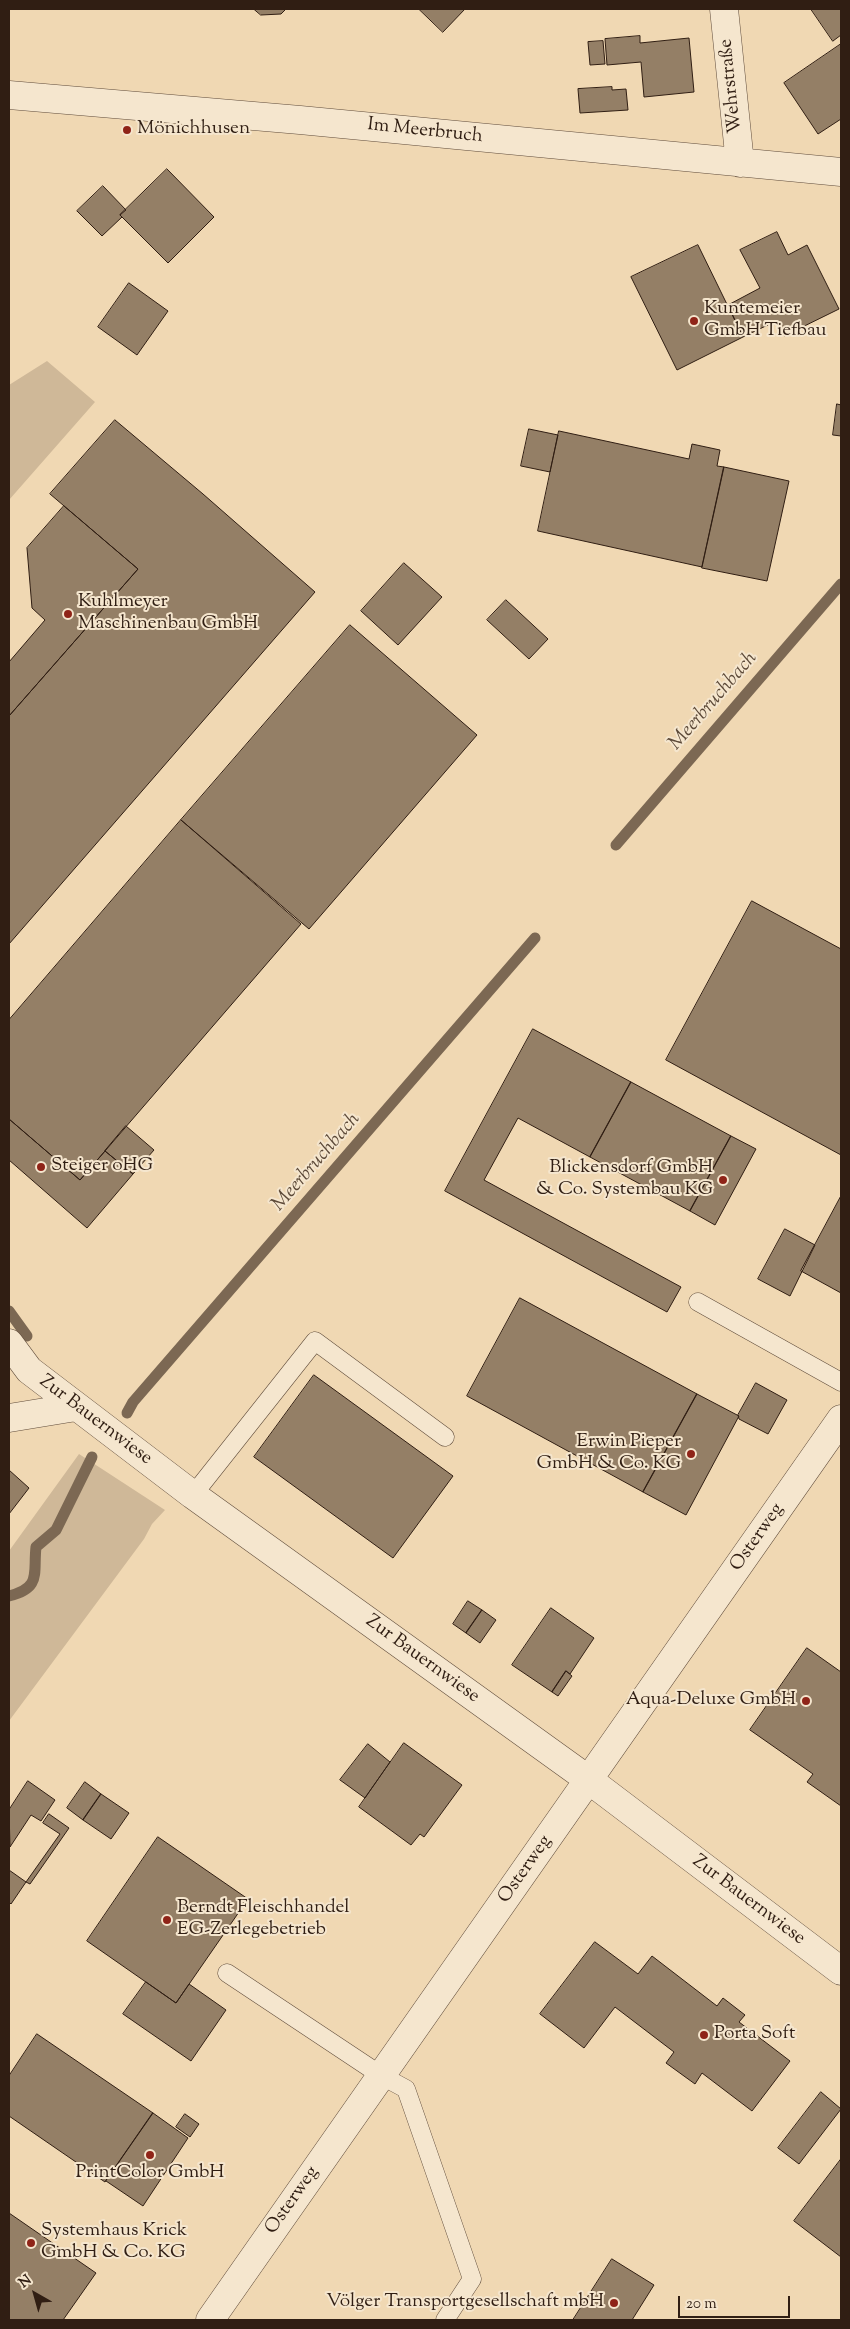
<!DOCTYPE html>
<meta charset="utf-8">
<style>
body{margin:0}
#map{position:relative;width:850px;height:2329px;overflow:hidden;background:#f0d8b3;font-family:"Sorts Mill Goudy",serif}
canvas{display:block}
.frame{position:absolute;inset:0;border:10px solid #301e13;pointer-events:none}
.north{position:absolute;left:10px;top:2269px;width:50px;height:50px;-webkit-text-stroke:4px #f5e6ce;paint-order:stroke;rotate:322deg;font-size:14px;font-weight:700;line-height:20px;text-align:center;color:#301e13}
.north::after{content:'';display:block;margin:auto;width:18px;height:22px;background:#301e13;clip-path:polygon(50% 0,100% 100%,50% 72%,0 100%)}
.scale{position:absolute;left:678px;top:2296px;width:112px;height:22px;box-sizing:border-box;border:2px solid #301e13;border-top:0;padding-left:6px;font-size:15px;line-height:18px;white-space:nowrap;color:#301e13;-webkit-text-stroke:4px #f5e6ce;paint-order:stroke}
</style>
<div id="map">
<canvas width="850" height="2329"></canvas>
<div class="frame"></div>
<div class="north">N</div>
<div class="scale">20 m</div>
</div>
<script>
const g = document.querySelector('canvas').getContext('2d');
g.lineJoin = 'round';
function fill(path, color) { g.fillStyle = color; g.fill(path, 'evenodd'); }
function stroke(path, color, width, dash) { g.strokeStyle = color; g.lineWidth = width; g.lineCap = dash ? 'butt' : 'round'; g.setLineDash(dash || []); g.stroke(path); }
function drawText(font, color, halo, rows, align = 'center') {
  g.font = font + ' "Sorts Mill Goudy",serif'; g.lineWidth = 4; g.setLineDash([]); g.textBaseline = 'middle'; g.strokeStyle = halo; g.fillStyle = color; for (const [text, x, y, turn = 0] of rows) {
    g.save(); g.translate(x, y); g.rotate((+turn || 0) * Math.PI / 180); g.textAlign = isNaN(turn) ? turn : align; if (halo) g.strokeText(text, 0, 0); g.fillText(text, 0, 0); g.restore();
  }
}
fill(new Path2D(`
 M47 361 95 402 9 500V385Z
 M79 1454 165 1510 152 1524 144 1539 9 1721V1551Z`), '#cfb898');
stroke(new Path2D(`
 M616 845 841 584
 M9 1311 27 1336
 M127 1413 133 1402 535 938
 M9 1596C42 1588 33 1573 36 1547L56 1530 92 1457`), '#7c6853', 11);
const building = new Path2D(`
 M254 9H286L281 14 261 15Z
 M419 9H465L443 32Z
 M811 9H841V35L833 41Z
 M640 36V43L689 38 694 92 644 97 641 62 607 65 605 39Z
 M603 41 605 64 590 65 588 42Z
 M841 44V119L818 134 784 83Z
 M612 87V90L626 89 628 110 580 113 578 89Z
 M167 169 214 217 168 263 120 215Z
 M103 186 126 210 120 215 122 217 102 236 77 211Z
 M777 232 788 255 807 245 839 309 784 336 776 321 743 337 728 305 760 288 740 250Z
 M698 245 743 337 677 370 631 277Z
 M129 283 168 311 137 355 98 327Z
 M837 404 841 405V436L833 435Z
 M115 420 203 494 315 592 9 944V716L138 569 50 494Z
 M529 429 558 435 550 472 521 466Z
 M559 431 689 459 692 444 720 450 717 466 724 467 702 567 538 531Z
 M724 467 789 481 767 581 702 568Z
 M64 506 138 569 9 716V662L45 620 32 608 27 548Z
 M404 563 442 597 398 645 361 611Z
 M506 600 548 639 529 659 487 620Z
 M350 625 477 735 309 929 181 820Z
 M181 820 301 924 80 1180 9 1119V1020Z
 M752 901 841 949V1155L666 1060Z
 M533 1029 631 1082 590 1157 518 1118 484 1180 681 1287 667 1312 445 1191Z
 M631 1082 731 1136 690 1211 590 1157Z
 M9 1119 80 1180 105 1151 133 1174 87 1228 9 1160Z
 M126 1126 154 1150 133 1174 105 1151Z
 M731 1136 756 1149 715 1225 690 1211Z
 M841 1196V1293L801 1271Z
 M785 1229 815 1245 790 1296 758 1279Z
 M520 1298 697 1394 643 1492 467 1396Z
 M314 1375 453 1476 393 1558 254 1457Z
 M756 1383 787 1400 768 1434 739 1419 738 1415Z
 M697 1394 739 1416 686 1515 643 1492Z
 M9 1470 29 1488 9 1514Z
 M468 1601 482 1610 466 1633 453 1624Z
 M551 1608 594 1638 570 1674 566 1671 552 1692 512 1665Z
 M482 1610 496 1620 480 1643 466 1633Z
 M807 1648 841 1672V1806L807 1782 813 1774 750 1730Z
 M566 1671 572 1676 558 1696 552 1692Z
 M404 1743 462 1785 424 1837 420 1834 411 1845 359 1807Z
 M368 1744 390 1762 365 1798 340 1780Z
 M28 1781 55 1800 41 1821 31 1815 10 1847 9 1810Z
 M85 1782 101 1794 83 1820 67 1808Z
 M101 1794 129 1813 111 1839 83 1820Z
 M49 1814 69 1828 30 1884 26 1882 60 1834 43 1823Z
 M158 1837 248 1899 176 2003 87 1941Z
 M9 1870 26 1882 11 1904 9 1902Z
 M595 1942 638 1974 652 1956 717 2006 723 1998 745 2015 739 2022 790 2061 752 2111 702 2073 695 2084 666 2063 674 2052 615 2007 584 2048 540 2014Z
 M146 1982 176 2003 189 1984 226 2010 191 2061 123 2014Z
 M37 2034 153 2113 105 2182 9 2116V2076Z
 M821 2092 841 2109 799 2164 778 2148Z
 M153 2113 188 2138 143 2206 106 2181Z
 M185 2114 199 2124 190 2137 176 2127Z
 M841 2159V2257L794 2221Z
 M9 2213 96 2273 63 2320H9Z
 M612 2259 654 2285 632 2320H573Z`);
fill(building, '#947f66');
stroke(building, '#301e13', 1);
const lane = new Path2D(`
 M698 1302 841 1382
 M193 1495 315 1341 445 1437
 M227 1973 382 2076 406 2089 472 2279 445 2320`);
const street = new Path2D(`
 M724 9 740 163
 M9 95 300 120 841 172
 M9 1343 29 1370 193 1495 589 1780 841 1971
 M9 1418 76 1407
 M210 2320 841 1419`);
stroke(lane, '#604c3b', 19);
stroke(street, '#604c3b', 29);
stroke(lane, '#f5e6ce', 18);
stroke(street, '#f5e6ce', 28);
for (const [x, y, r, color] of [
 [127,130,5,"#8f2418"],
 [694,321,5,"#8f2418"],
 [68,614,5,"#8f2418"],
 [41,1167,5,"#8f2418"],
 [723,1180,5,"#8f2418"],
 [691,1454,5,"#8f2418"],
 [806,1701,5,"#8f2418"],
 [167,1920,5,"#8f2418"],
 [704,2035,5,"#8f2418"],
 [150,2155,5,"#8f2418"],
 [31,2243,5,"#8f2418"],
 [614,2303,5,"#8f2418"]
]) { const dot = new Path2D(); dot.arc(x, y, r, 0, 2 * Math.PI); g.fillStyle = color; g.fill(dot); stroke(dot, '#f5e6ce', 2); }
drawText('19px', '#301e13', '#f5e6ce', [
 ["Wehrstraße",732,86,-96],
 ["Im Meerbruch",425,132,6],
 ["Zur Bauernwiese",95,1421,37],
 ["Osterweg",758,1538,-55],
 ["Zur Bauernwiese",422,1660,36],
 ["Osterweg",526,1870,-55],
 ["Zur Bauernwiese",748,1901,37],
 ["Osterweg",293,2201,-55]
]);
drawText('19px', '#301e13', '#f5e6ce', [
 ["Mönichhusen",137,130],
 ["Kuntemeier",704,310],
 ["GmbH Tiefbau",704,332],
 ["Kuhlmeyer",78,603],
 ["Maschinenbau GmbH",78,625],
 ["Steiger oHG",51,1167],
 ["Blickensdorf GmbH",713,1169,"right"],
 ["& Co. Systembau KG",713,1191,"right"],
 ["Erwin Pieper",681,1443,"right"],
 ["GmbH & Co. KG",681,1465,"right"],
 ["Aqua-Deluxe GmbH",796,1701,"right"],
 ["Berndt Fleischhandel",177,1909],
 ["EG-Zerlegebetrieb",177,1931],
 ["Porta Soft",714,2035],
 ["PrintColor GmbH",150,2174,"center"],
 ["Systemhaus Krick",41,2232],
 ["GmbH & Co. KG",41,2254],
 ["Völger Transportgesellschaft mbH",604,2303,"right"]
], 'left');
drawText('italic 20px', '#5c4938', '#f5e6ce', [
 ["Meerbruchbach",714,702,-49],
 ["Meerbruchbach",317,1163,-49]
]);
</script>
